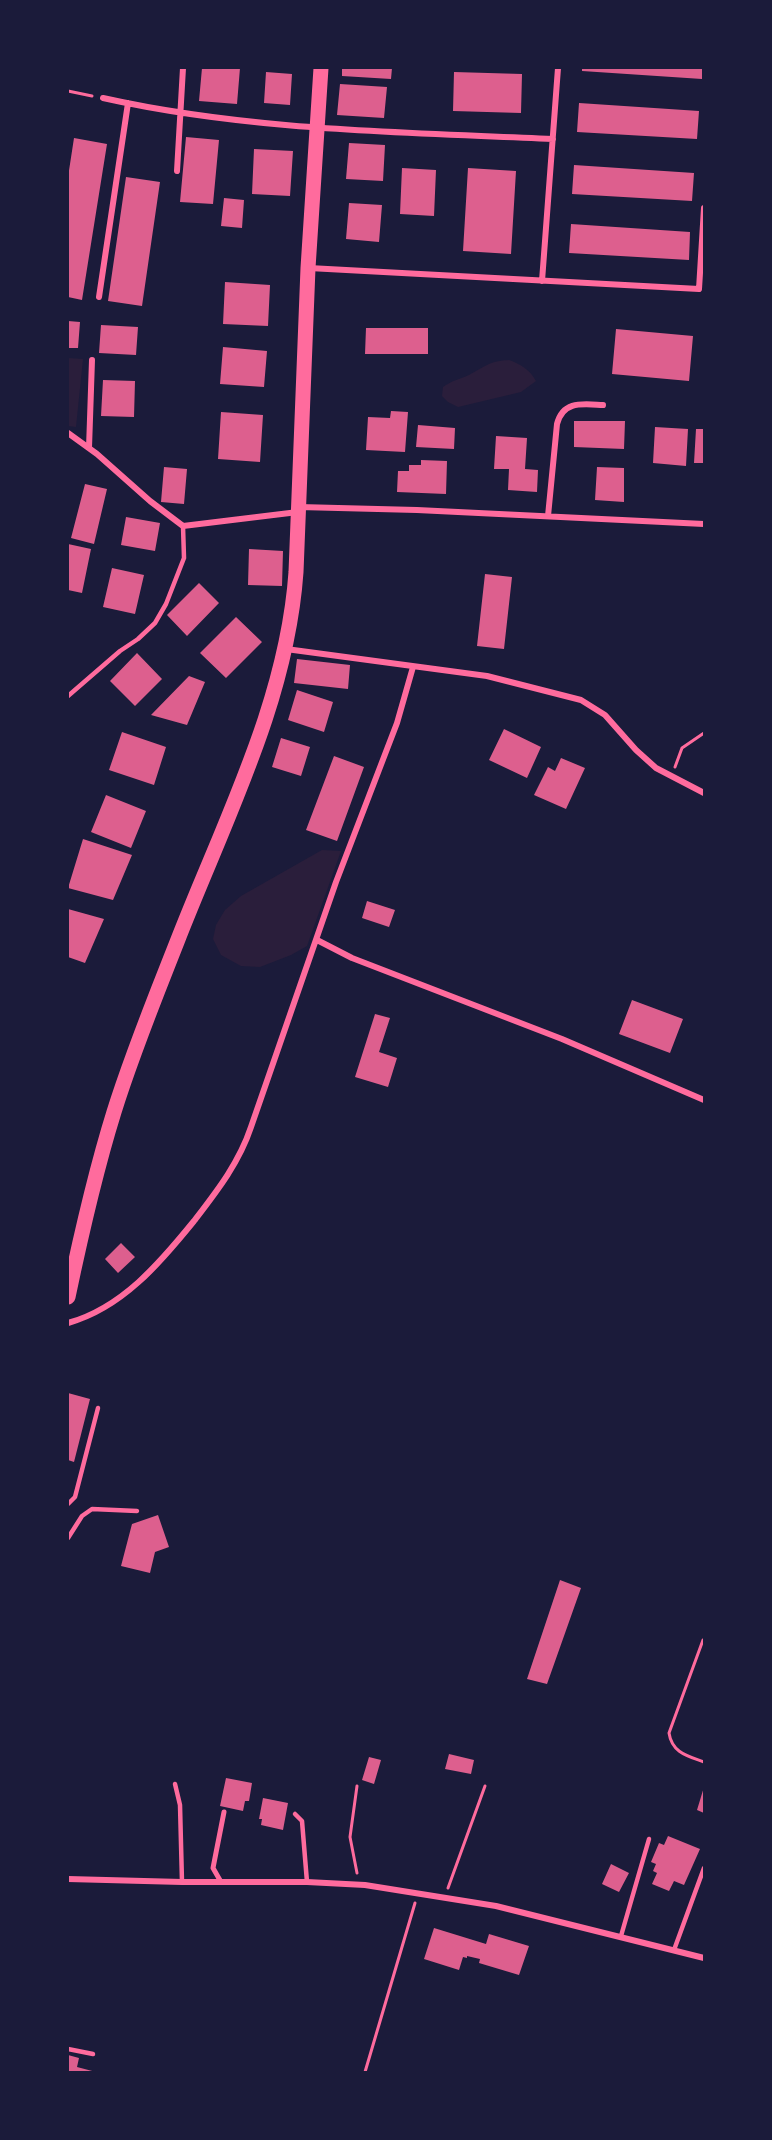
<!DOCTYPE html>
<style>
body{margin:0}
#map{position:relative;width:772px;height:2140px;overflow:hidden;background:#1b1b3a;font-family:"Open Sans",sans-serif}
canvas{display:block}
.frame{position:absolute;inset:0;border:69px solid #1b1b3a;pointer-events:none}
</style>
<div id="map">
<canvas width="772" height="2140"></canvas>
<div class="frame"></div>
</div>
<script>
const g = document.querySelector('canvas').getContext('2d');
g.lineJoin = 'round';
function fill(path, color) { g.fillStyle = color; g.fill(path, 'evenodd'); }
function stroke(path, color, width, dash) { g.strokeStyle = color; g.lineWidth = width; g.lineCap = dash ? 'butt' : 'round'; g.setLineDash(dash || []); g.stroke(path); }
fill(new Path2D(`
 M68 358 83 359 76 427 68 426Z
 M509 360C522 365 529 369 536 381L521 392 458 407 448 402 442 396 443 387C451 381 460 379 469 375 486 366 490 361 509 360Z
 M322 850 341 851 307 946 291 955 260 967 241 966 221 955 213 939 216 925 225 910 241 896Z`), '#2a1e3b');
fill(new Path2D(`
 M202 68H240L237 104 199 101Z
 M342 68H392L391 79 342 76Z
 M582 68H702V79L582 71Z
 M266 72 292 74 290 105 264 103Z
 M454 72 522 74 521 113 453 111Z
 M340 84 387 87 384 118 337 115Z
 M579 103 699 111 697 139 577 132Z
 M186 137 219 140 213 204 180 202Z
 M74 138 107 144 82 300 68 297V177Z
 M349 143 385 145 383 181 346 179Z
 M254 149 293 151 290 196 252 194Z
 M574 165 694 173 692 201 572 194Z
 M402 168 436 170 434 216 400 214Z
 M468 168 516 171 511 254 463 251Z
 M126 177 160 182 142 306 108 301Z
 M224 198 244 200 242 228 221 226Z
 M349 203 382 205 379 242 346 239Z
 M571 224 690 232 689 260 569 253Z
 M225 282 270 285 268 326 223 324Z
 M68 321 80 322 78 348H68Z
 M101 325 138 327 136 355 99 353Z
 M366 328H428V354H365Z
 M616 329 693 336 689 381 612 374Z
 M223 347 267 351 264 387 220 384Z
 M103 380 135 381 134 417 101 416Z
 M391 411 408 412 405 452 366 450 368 417 390 418Z
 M221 412 263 415 260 462 218 459Z
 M574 421H625L624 449 574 447Z
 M418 425 455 428 454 449 416 447Z
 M655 427 688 429 686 466 653 463Z
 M696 429H704V463H694Z
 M496 436 527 438 525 469 538 470 537 492 508 490 509 469H494Z
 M421 460 447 461 446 494 397 492 398 471H409V465H421Z
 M164 467 187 469 184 504 161 502Z
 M597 467 624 468V502L595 500Z
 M85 484 107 489 94 544 71 538Z
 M126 517 160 523 155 551 121 545Z
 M68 544 91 549 82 593 68 590Z
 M249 549 283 551 282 586 248 585Z
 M112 568 144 575 135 614 103 607Z
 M485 574 512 577 504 649 477 646Z
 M199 583 219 603 187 636 167 615Z
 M236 617 262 642 226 678 200 653Z
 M137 653 162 679 135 706 110 681Z
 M297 659 350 665 348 689 294 683Z
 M189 676 205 682 187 725 151 715Z
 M297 690 333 702 324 732 288 720Z
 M504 729 541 747 527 778 489 760Z
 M122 732 166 747 154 785 109 770Z
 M281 738 310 747 301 776 272 767Z
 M334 756 364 767 337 841 306 830Z
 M561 758 585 768 566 809 534 795 548 767 555 771Z
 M106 795 146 811 131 848 91 832Z
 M83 839 132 855 113 900 68 888Z
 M367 901 395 910 389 927 362 918Z
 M68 909 104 919 85 963 68 957Z
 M632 1000 683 1019 670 1053 619 1034Z
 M375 1014 390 1018 379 1052 397 1058 388 1087 355 1077Z
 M121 1243 135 1257 118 1273 105 1259Z
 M68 1393 90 1399 74 1462 68 1460Z
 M158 1515 169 1547 155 1552 150 1573 121 1566 132 1524Z
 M560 1580 581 1588 547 1684 527 1679Z
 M449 1754 474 1760 471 1774 445 1769Z
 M369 1757 381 1760 374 1784 362 1780Z
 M226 1778 252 1783 249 1801H245L243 1811 220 1806Z
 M704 1787V1813L697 1810Z
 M263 1798 288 1803 283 1830 261 1825 262 1819H259Z
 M668 1836 700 1849 684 1885 674 1881 669 1891 652 1884 657 1873 653 1871 656 1864 651 1862 659 1843 664 1845Z
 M611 1864 629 1873 619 1892 602 1884Z
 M434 1928 486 1944 489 1934 529 1946 519 1975 479 1963 480 1959 467 1956V1958L463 1957 459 1970 424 1959Z
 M68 2055 79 2058 77 2067 96 2072H68Z`), '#dd5f8e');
stroke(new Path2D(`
 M68 91 92 96
 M675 767 682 748 704 733
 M703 1640 669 1733C672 1753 688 1756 704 1762
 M357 1873 350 1837 357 1786
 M448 1888 485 1786
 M365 2072 415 1903`), '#ff6b9d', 3);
stroke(new Path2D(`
 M68 696 120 651 138 639 155 623 166 604 184 558 183 526
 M68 1504 75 1497 98 1408
 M68 1538 82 1516 92 1509 137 1511
 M175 1784 180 1805 182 1882
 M295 1814 302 1821 307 1882
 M621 1936 649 1839
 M674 1950 704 1868
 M68 2049 93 2054`), '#ff6b9d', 4.5);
stroke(new Path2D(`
 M221 1882 213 1868 224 1812`), '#ff6b9d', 5);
stroke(new Path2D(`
 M103 98C250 131 403 132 553 139
 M177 171 183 68
 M309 268 699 289 704 208
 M542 281 558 68
 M99 297 128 103
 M68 433 97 454 150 501 183 526 298 512
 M89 448 92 360
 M299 507 417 510 704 524
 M548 516 557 424C563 400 583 404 603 405
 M286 649 487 676 581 700 605 715 636 750 656 768 704 793
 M317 940 352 958 562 1039 704 1100
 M68 1323C122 1308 160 1263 194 1221 217 1191 239 1163 251 1127L336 882 397 723 413 667
 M68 1879 182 1882H307L365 1885 496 1906 704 1958`), '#ff6b9d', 6);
stroke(new Path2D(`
 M68 1297C81 1235 95 1173 114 1112 132 1054 155 998 177 942 224 821 287 702 296 572L308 268 321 68`), '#ff6b9d', 15);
</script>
